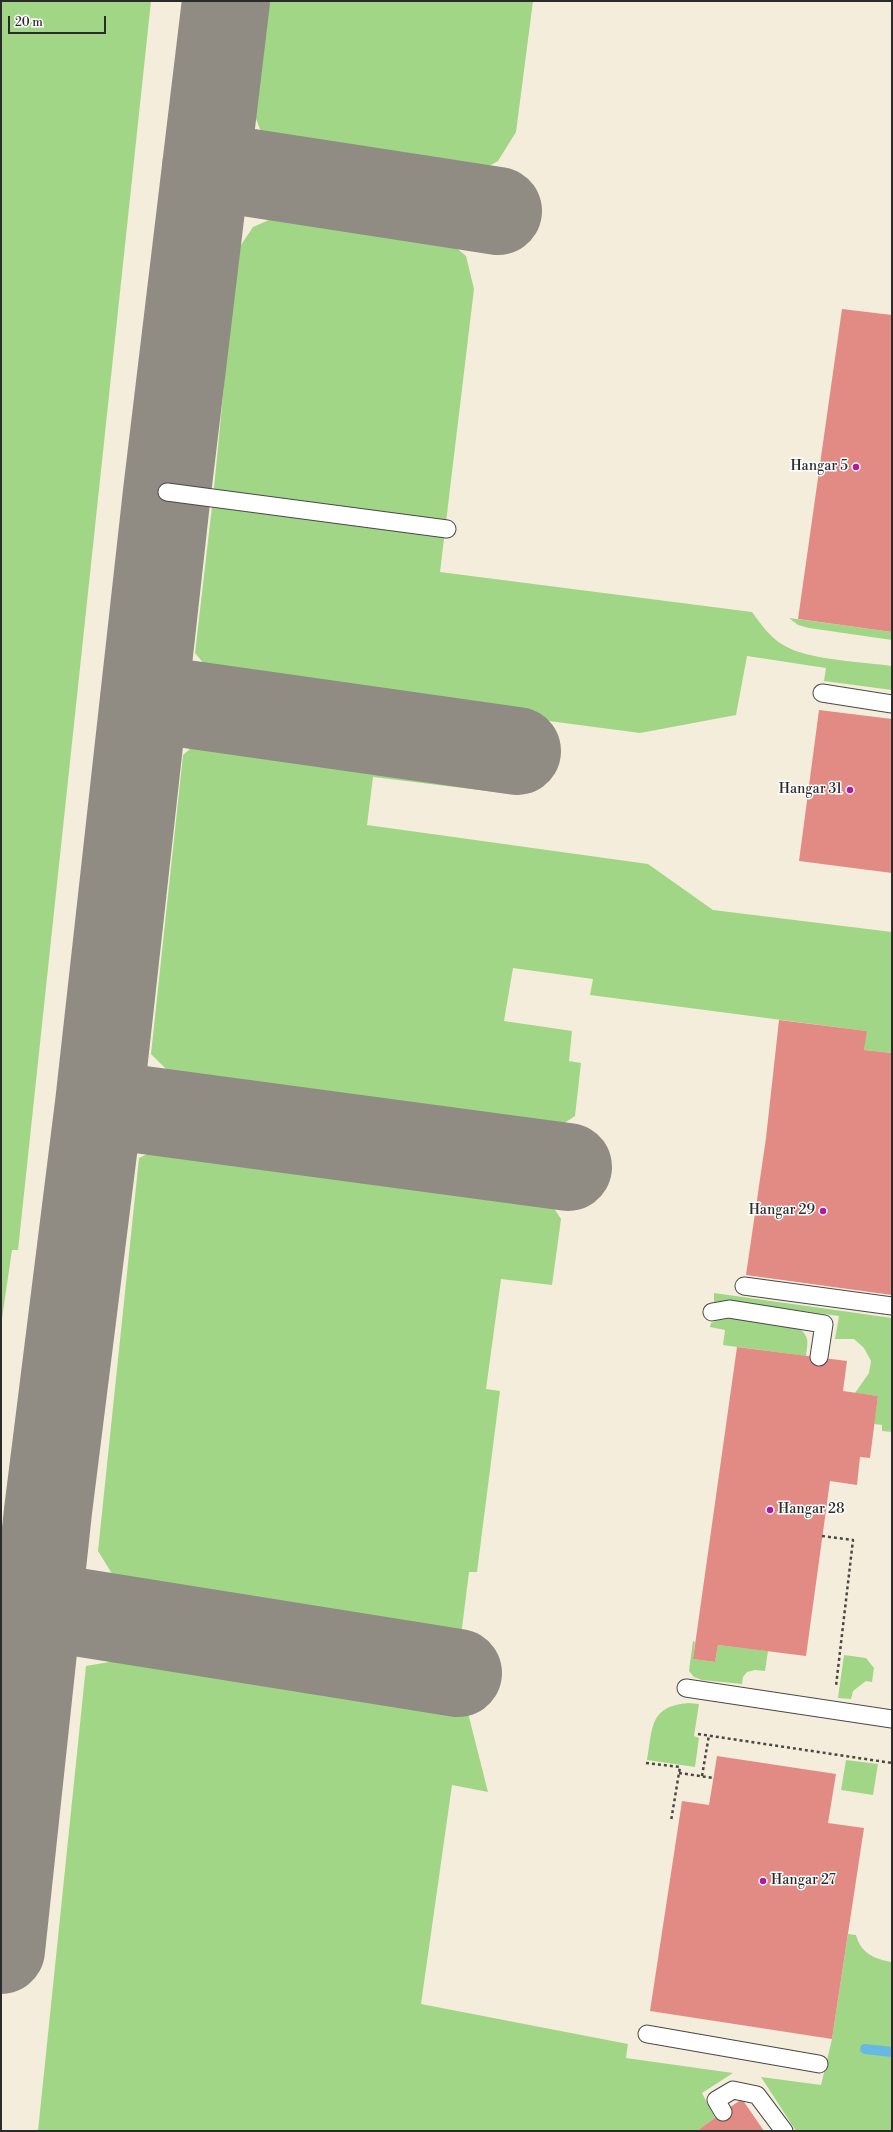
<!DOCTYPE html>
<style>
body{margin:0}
#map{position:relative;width:893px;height:2132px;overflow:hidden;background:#f5eddb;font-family:"Libre Bodoni",serif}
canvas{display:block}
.frame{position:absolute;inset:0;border:2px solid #2b2b2b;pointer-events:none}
.scale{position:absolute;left:8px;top:16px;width:98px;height:18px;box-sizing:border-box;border:2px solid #2b2b2b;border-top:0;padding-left:5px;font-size:12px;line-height:14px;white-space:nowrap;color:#2b2b2b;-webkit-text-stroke:3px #fff;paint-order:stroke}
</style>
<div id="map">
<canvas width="893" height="2132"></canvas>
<div class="frame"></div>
<div class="scale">20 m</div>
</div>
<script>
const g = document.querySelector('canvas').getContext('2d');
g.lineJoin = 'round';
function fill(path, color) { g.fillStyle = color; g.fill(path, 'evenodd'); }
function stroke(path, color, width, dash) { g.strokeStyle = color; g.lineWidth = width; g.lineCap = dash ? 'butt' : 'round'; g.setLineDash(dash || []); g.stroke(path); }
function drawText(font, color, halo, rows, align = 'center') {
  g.font = font + ' "Libre Bodoni",serif'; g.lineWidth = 3; g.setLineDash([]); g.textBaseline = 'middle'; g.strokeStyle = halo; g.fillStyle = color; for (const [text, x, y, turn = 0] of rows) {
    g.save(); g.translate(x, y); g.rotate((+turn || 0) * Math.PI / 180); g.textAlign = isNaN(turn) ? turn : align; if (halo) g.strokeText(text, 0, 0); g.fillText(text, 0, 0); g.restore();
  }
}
fill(new Path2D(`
 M1 1H151L18 1250H12L1 1325Z
 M264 1H533L516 132 498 161 480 171 454 174 348 162 286 147 261 132 252 108Z
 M278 216 342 219 441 235 466 256 474 289 440 572 752 612C762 626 773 641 789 648 813 660 864 662 892 666V690L824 681 826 668 747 656 736 715 640 733 215 677 195 653 213 498 237 251 253 227Z
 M789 618 892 632V640L809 628 798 625Z
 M205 736 512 780 520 795 373 777 367 825 648 864 713 910 892 932V1053L864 1050 866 1031 590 995 593 979 513 968 504 1021 572 1031 569 1061 581 1063 575 1116 560 1126 171 1074 151 1054 183 755Z
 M164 1146 550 1202 561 1219 552 1285 501 1279 486 1389 500 1391 477 1572H469L461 1636 139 1593 119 1585 98 1551 139 1158Z
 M714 1293 892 1318V1432L882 1431V1425L874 1424 878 1396 855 1393 869 1373 871 1361 864 1348 854 1339H835L839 1316 731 1301 714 1302Z
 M735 1318 797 1327C810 1336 808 1341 806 1356L723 1345 725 1330 710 1327 711 1323 719 1320Z
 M693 1641 695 1642 693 1659 715 1662 718 1645 768 1651 765 1671 755 1670 747 1672 743 1677 742 1684 702 1680 694 1677 689 1671Z
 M844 1655 866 1658 874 1668 872 1682 866 1681 853 1691 851 1699 838 1698Z
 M121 1660 466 1705 488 1792 452 1785 421 2004 628 2044 626 2058 733 2073 702 2093 715 2118 697 2131H38L86 1666Z
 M689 1703 699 1704 694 1736 699 1738 695 1767 647 1760C653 1727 649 1706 689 1703Z
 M846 1760 878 1764 873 1795 841 1790Z
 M848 1934 856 1935C861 1953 874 1959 892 1962V2131H796L761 2077 821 2085 832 2039Z`), '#a1d686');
stroke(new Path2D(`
 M865 2049 892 2052`), '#66bae2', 10);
stroke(new Path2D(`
 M206 166 498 211
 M144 698 517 751
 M99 1104 568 1167
 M39 1606 458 1673
 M1 1950 48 1511 99 1104 167 492 226 1`), '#908c83', 88);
fill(new Path2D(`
 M842 309 892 315V632L798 619Z
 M819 710 892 719V873L799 861Z
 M779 1020 867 1031 864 1050 892 1053V1295L746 1275 766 1138Z
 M737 1347 847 1361 843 1391 878 1396 870 1458 860 1457 857 1485 830 1481 806 1656 718 1645 715 1662 693 1659Z
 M717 1756 836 1774 828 1823 864 1828 832 2039 650 2011 682 1801 709 1805Z
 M742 2099 764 2131H697L723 2112Z`), '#e28b85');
const lane = new Path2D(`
 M167 492 447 529
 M822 693 892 704
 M744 1286 892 1306
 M712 1312 729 1309 824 1324 819 1357
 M686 1688 892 1719
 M647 2034 819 2064
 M723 2112 716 2100 733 2090 757 2095 784 2131`);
stroke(lane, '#494845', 19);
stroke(new Path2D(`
 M822 1536 853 1540 836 1686
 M698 1734 892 1763
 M646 1763 680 1767 671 1821
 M679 1773 714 1778
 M702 1776 709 1735`), '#494845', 2.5, [3, 3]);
stroke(lane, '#fff', 17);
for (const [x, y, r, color] of [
 [856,467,4,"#b5179e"],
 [850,790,4,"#b5179e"],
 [823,1211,4,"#b5179e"],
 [770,1510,4,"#b5179e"],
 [763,1881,4,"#b5179e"]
]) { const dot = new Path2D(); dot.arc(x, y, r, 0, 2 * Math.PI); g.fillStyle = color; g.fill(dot); stroke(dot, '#fff', 1.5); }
drawText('14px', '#2b2b2b', '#fff', [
 ["Hangar 5",848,467],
 ["Hangar 31",842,790],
 ["Hangar 29",815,1211],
 ["Hangar 28",778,1510,"left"],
 ["Hangar 27",771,1881,"left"]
], 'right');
</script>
